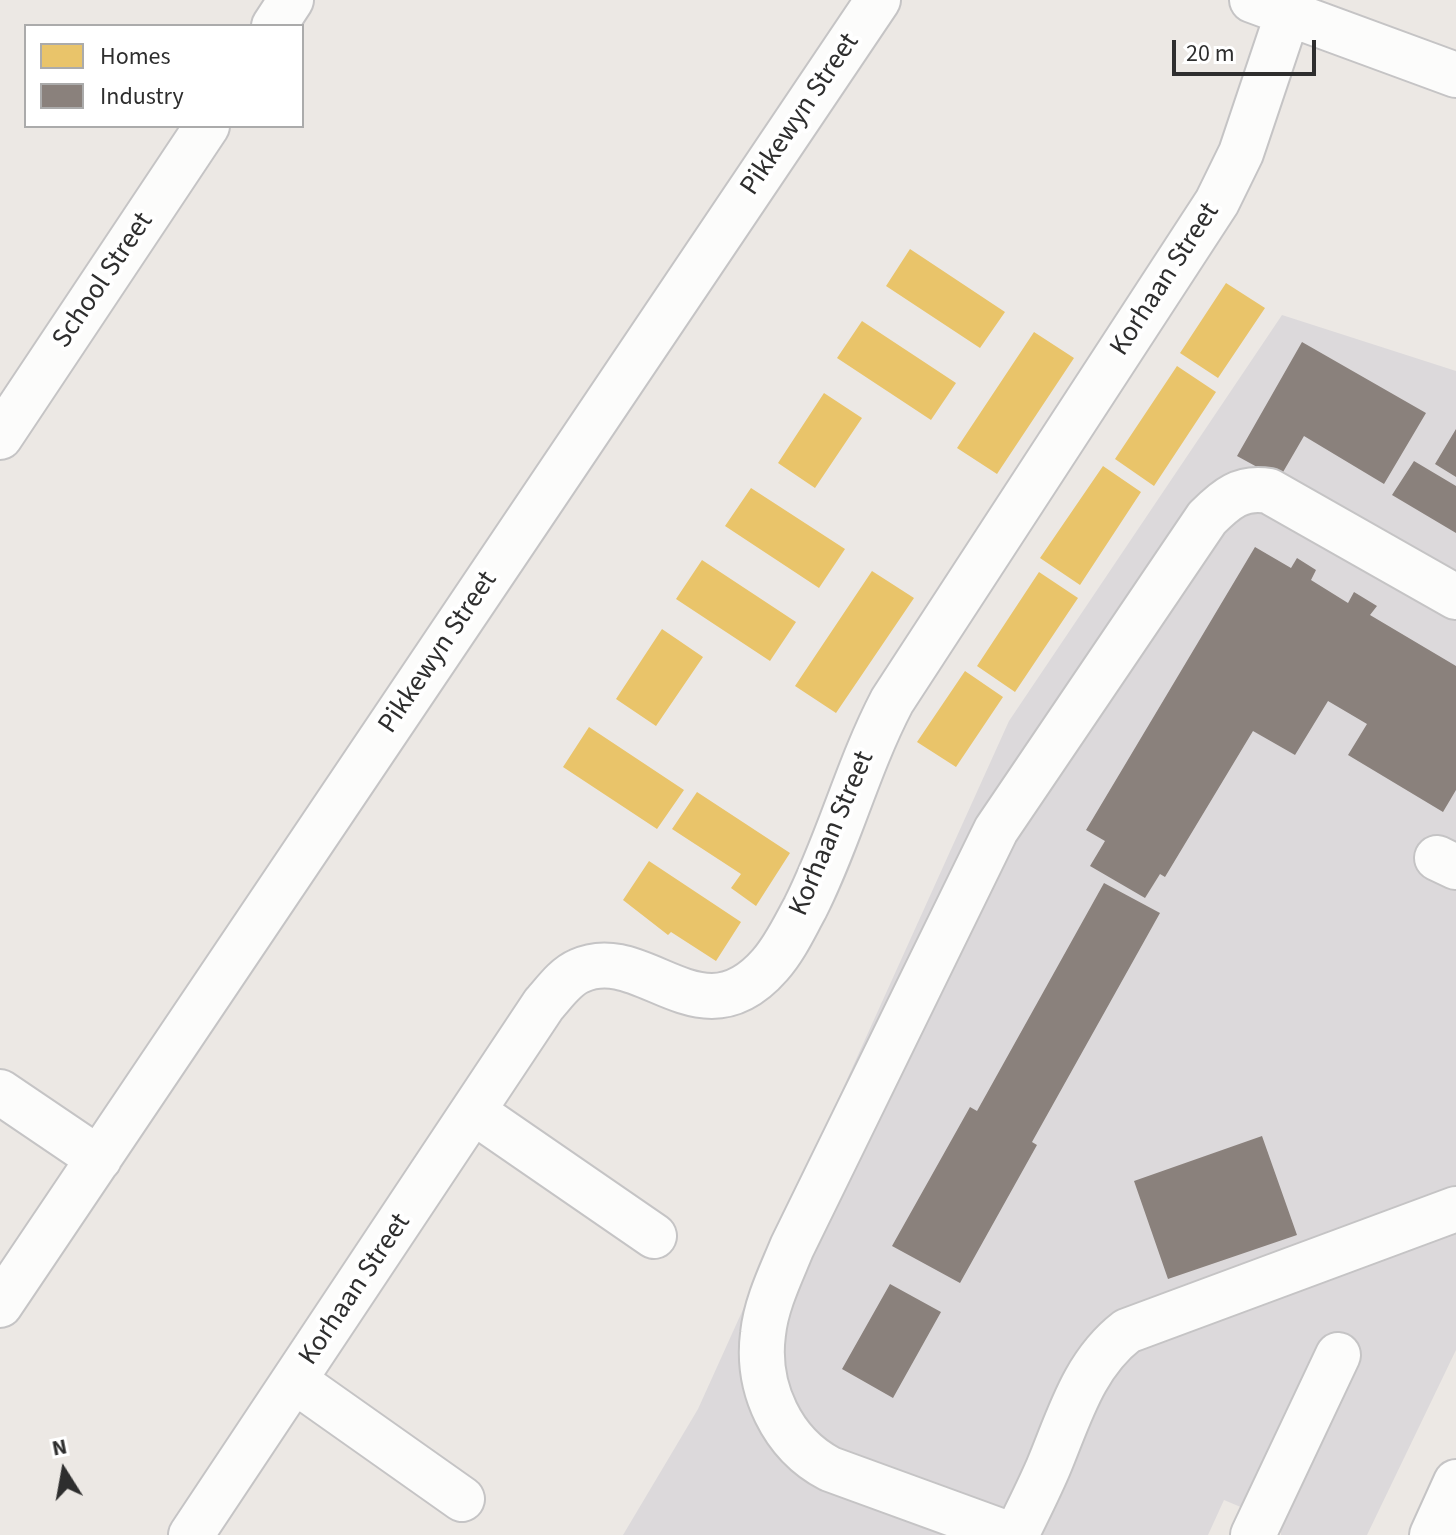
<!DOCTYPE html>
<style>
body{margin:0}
#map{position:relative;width:1456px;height:1535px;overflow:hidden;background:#ece8e4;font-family:"Source Sans 3",sans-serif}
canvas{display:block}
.legend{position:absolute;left:24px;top:24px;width:280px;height:104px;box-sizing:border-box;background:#fff;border:2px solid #ababab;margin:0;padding:10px 14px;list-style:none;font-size:24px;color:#2e2e2e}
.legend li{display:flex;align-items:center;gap:16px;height:40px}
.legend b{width:40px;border:2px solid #ababab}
.north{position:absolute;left:24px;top:1431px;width:80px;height:80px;-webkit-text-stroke:6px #fff;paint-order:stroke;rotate:349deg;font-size:22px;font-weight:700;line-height:32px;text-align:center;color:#2e2e2e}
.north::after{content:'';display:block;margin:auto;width:28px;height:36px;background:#2e2e2e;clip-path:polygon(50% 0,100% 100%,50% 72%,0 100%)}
.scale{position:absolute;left:1172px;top:40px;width:144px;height:36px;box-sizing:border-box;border:4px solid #2e2e2e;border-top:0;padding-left:10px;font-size:24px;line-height:28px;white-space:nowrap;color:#2e2e2e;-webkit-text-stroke:6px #fff;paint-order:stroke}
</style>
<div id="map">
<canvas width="1456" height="1535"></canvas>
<ul class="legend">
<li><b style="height:22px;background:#e9c46a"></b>Homes</li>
<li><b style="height:22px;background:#8a817c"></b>Industry</li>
</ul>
<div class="north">N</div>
<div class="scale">20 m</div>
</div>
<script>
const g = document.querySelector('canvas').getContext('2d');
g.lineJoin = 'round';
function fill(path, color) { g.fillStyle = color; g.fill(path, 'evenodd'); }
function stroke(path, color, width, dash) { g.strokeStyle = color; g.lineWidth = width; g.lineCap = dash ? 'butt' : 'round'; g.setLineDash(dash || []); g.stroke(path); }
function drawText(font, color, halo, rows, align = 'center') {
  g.font = font + ' "Source Sans 3",sans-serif'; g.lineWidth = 8; g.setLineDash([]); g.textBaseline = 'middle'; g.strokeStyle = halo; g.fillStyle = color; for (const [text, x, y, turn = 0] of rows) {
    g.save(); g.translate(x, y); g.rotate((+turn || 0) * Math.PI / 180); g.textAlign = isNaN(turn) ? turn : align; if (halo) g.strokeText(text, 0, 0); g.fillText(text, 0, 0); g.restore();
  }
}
fill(new Path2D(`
 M1282 315 1456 371V1350L1367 1535H1281V1524L1224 1500 1208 1535H623L698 1409 1009 721Z`), '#dcd9db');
fill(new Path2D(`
 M910 249 1005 312 980 348 886 286Z
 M1226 283 1265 308 1218 378 1180 353Z
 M862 321 956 383 931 420 837 358Z
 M1034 332 1074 358 997 474 957 448Z
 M1177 366 1216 392 1154 486 1115 459Z
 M824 393 862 418 815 488 778 463Z
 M1103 466 1141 492 1080 585 1040 558Z
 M751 488 845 549 819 588 725 526Z
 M702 560 796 622 770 661 676 599Z
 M872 571 914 598 836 713 795 686Z
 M1039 572 1078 598 1015 692 977 666Z
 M662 629 703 657 656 726 616 699Z
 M965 671 1003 697 956 767 917 742Z
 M589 727 684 790 657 829 563 767Z
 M697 792 790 853 756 906 731 888 741 874 672 829Z
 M649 861 741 922 716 961 671 932 668 935 623 900Z`), '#e9c46a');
fill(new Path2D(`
 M1302 342 1426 413 1384 484 1304 436 1279 479 1237 456Z
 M1456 429V477L1435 464Z
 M1414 461 1456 486V533L1392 495Z
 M1255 547 1291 568 1297 558 1316 570 1311 580 1348 603 1354 592 1377 606 1370 615 1456 666V790L1443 812 1348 755 1367 724 1328 701 1295 755 1253 731 1165 877 1160 874 1145 898 1090 866 1105 841 1086 830Z
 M1104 883 1160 913 1032 1142 1037 1145 960 1283 892 1246 970 1107 977 1111Z
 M1262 1136 1297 1235 1168 1279 1134 1181Z
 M890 1284 941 1312 893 1398 842 1369Z`), '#8a817c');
const minor = new Path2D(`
 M1252 0 1456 75
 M274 26 291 0
 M0 437 207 126
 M1437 858 1456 867
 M0 1092 99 1159
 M474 1112 654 1236
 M0 1305 878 0
 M295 1381 462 1499
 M191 1535 544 1004C554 993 565 977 579 971 643 941 700 1045 770 965 785 948 794 928 805 908 839 841 857 768 892 701L1217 202 1241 153 1288 13
 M1011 1535 830 1469C782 1444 756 1388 763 1334 766 1304 781 1274 792 1247L996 830 1207 518C1226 499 1241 486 1269 491L1456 597
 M1016 1535C1027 1513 1038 1491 1048 1468 1069 1418 1083 1365 1127 1331L1456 1209
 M1253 1535 1338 1355
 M1432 1535 1456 1482`);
stroke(minor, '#c5c4c5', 48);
stroke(minor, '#fcfcfb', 44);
drawText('28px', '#2e2e2e', '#fff', [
 ["Pikkewyn Street",801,115,-56],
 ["Korhaan Street",1166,280,-57],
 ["School Street",104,281,-56],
 ["Pikkewyn Street",439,653,-56],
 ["Korhaan Street",833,834,-67],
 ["Korhaan Street",356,1290,-56]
]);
</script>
